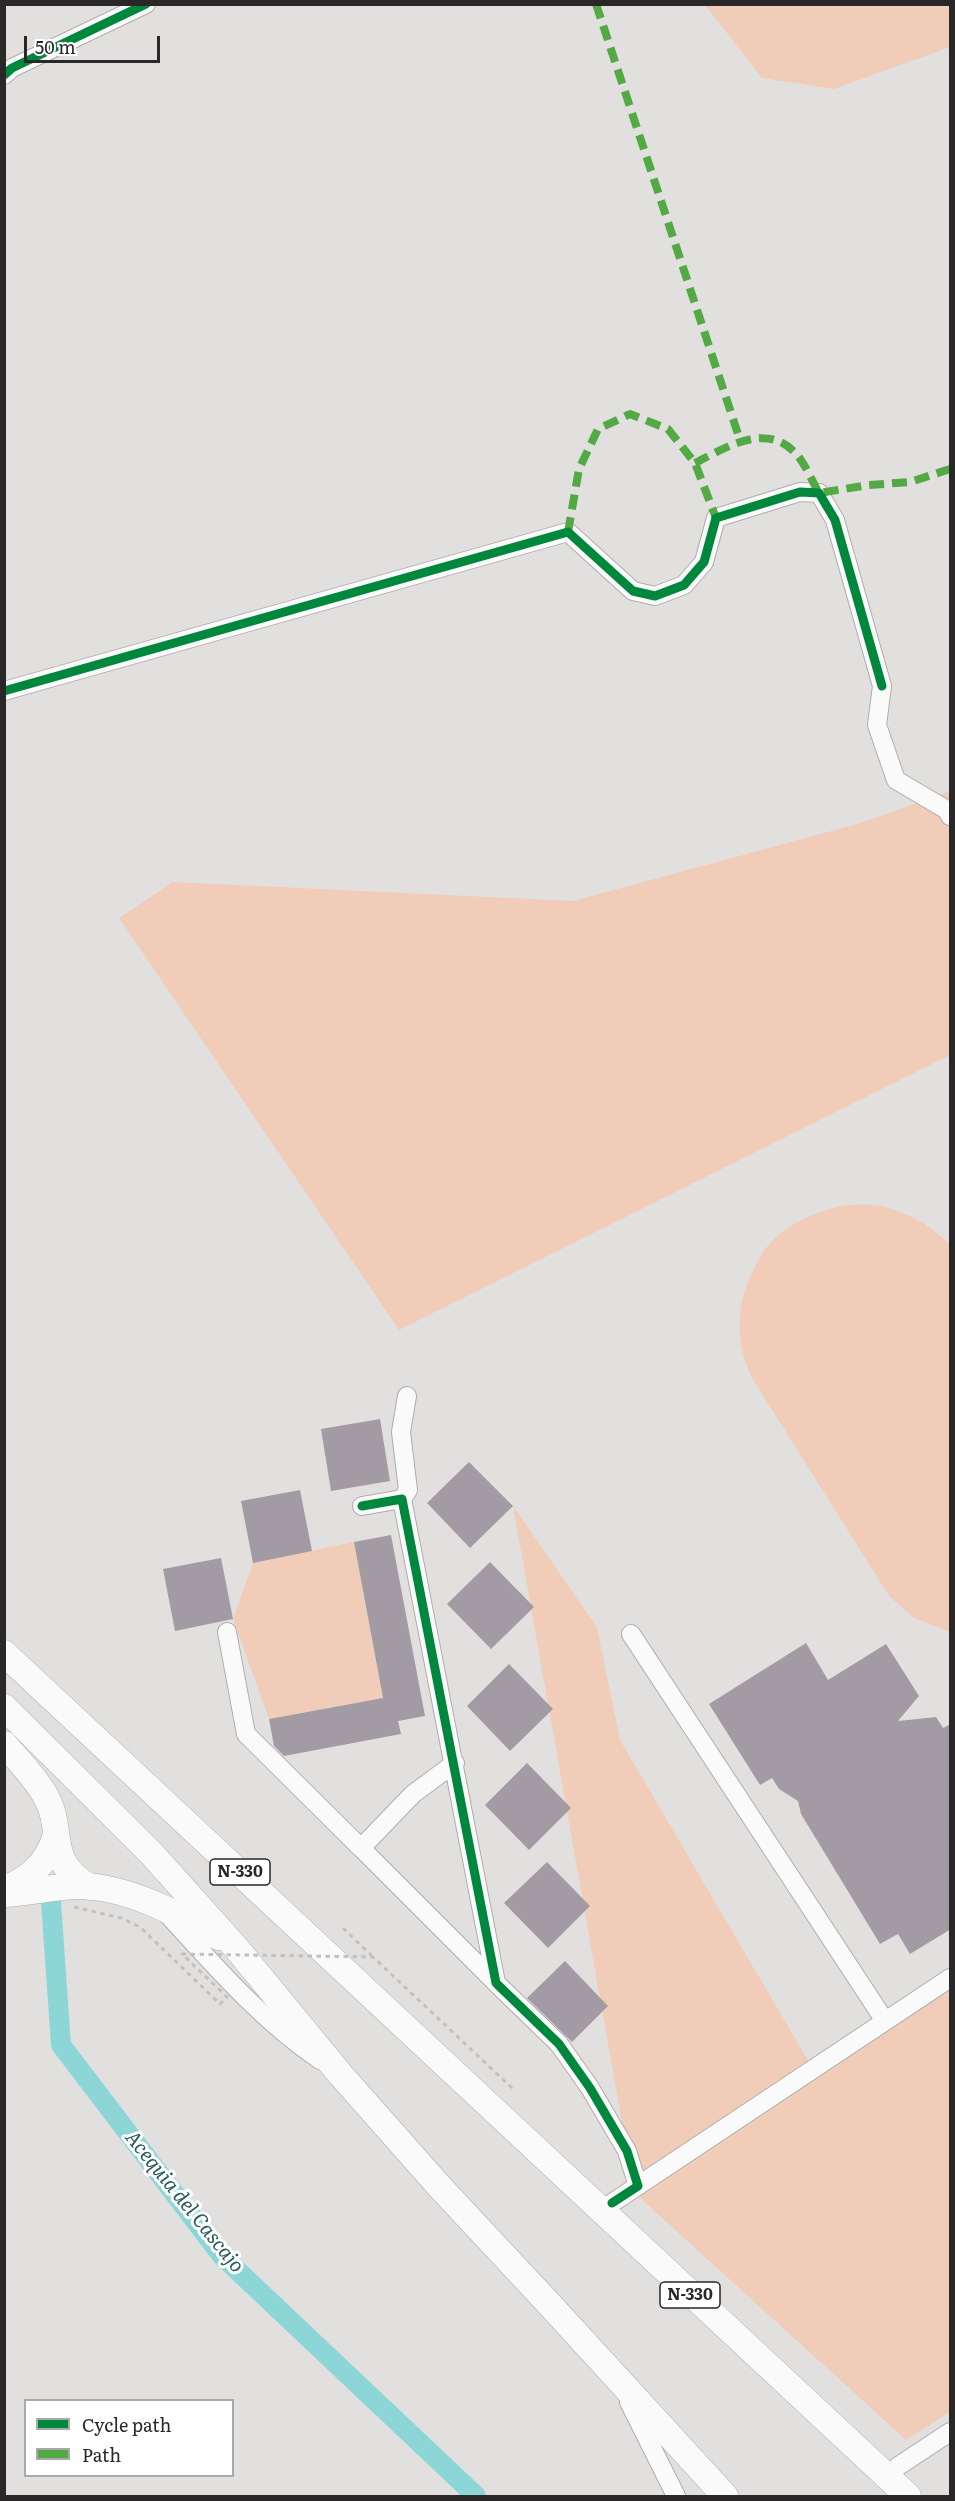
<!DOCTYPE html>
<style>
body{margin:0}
#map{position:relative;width:955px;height:2501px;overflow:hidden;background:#e2e0de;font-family:Literata,serif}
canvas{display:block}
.frame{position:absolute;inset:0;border:6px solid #292727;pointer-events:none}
.legend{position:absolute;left:24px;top:2399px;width:210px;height:78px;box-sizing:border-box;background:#fff;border:2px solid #a9a9a9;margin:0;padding:8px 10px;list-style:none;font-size:18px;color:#292727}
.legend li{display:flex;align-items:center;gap:12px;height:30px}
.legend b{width:30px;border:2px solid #a9a9a9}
.scale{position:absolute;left:24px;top:36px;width:136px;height:27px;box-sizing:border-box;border:3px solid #292727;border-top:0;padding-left:8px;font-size:18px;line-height:21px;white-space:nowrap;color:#292727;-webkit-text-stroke:4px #fff;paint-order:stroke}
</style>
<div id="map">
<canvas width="955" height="2501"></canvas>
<div class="frame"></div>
<ul class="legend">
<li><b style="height:8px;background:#00873e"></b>Cycle path</li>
<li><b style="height:8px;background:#53aa44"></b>Path</li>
</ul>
<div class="scale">50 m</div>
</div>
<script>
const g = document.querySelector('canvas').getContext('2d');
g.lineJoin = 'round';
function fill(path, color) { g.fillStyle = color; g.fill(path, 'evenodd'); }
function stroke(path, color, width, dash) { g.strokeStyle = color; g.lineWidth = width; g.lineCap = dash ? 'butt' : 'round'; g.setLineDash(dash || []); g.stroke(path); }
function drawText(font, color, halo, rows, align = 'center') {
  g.font = font + ' Literata,serif'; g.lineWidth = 6; g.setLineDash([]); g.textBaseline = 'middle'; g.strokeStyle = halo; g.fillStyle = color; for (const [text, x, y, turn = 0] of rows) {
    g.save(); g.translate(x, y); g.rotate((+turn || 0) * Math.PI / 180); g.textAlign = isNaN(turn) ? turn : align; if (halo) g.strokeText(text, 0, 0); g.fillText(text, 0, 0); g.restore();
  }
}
fill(new Path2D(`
 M705 5H950V47L834 89 762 78Z
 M950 791V1055L399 1330 119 918 173 882 573 901 861 823Z
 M846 1205C855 1205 865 1204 875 1205 901 1209 932 1225 950 1245V1632L914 1618 889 1596 752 1378C734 1340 736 1305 754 1268 761 1255 767 1244 779 1235 798 1218 821 1211 846 1205Z
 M513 1506 597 1627 620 1740 813 2069 638 2186 627 2151Z
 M354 1542 383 1698 269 1719 233 1619 253 1563Z
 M950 1989V2412L906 2440 639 2197Z`), '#f1ccb8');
stroke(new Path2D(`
 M51 1902 61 2045 222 2256 476 2496`), '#8dd6d7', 20);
fill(new Path2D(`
 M380 1419 390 1481 331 1491 321 1429Z
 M469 1462 513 1506 470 1548 427 1503Z
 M300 1490 312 1551 253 1563 241 1501Z
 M391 1535 425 1716 398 1721 401 1734 284 1756 274 1746 269 1719 383 1698 354 1542Z
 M221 1558 233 1619 175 1631 163 1569Z
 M490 1562 534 1607 491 1649 447 1604Z
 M806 1643 828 1680 886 1644 919 1696 898 1721 936 1717 943 1728 951 1724V1929L910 1954 898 1934 880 1944 801 1814 798 1801 779 1789 772 1778 760 1785 709 1704Z
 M509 1664 553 1709 510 1751 467 1706Z
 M527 1763 571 1808 529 1850 485 1805Z
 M547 1862 590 1906 548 1948 504 1903Z
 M565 1961 608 2006 572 2042 527 1998Z`), '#a29ba4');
const minor = new Path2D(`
 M4 75 12 68 146 4
 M4 691 568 532 633 591 655 596 684 585 704 562 716 518 800 492 819 493 835 520 882 686 877 725 896 780 947 810 950 816
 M402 1499 408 1490 401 1432 407 1396
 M362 1506 402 1499 496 1983 559 2044 590 2088 627 2151 638 2186
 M227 1632 246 1734 361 1848
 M631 1634 885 2021
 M455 1763 413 1794 361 1848 496 1983
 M167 1914C215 1966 261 2020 320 2060
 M612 2203 950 1978
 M629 2402 676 2496
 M897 2467 950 2432`);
const highway = new Path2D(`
 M4 1653 908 2496
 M4 1707 151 1853 238 1950 340 2074 439 2186 551 2306 725 2496
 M4 1744C18 1760 34 1776 45 1795 66 1830 43 1861 90 1887
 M4 1889C30 1879 46 1864 55 1838
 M4 1894C29 1893 54 1886 79 1886 126 1886 179 1914 218 1937`);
stroke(minor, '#afadac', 20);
stroke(highway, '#afadac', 27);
stroke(new Path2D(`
 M343 1928 373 1957`), '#c2c1c1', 3, [4.5, 4.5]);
stroke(minor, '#fbfafa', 18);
stroke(highway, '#fbfafa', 26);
stroke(new Path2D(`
 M74 1907 121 1918 140 1927 220 2004 227 1997 182 1954 373 1957 512 2088`), '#c2c1c1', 3, [4.5, 4.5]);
stroke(new Path2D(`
 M596 4 740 440
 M695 463C727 447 768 420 798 456 806 466 812 481 819 493L869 485 910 482 950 469
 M568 532 579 469 598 429 630 414 668 429 695 463 716 518`), '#53aa44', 8, [15, 8]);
stroke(new Path2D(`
 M4 75 12 68 146 4
 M4 691 568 532 633 591 655 596 684 585 704 562 716 518 800 492 819 493 835 520 882 686
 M362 1506 402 1499 496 1983 559 2044 590 2088 627 2151 638 2186 612 2203`), '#00873e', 9);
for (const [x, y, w] of [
 [240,1872,60],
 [690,2295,60]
]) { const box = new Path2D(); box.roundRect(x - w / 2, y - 13, w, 26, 4.5); g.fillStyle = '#fff'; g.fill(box); stroke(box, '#292727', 1.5); }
drawText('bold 16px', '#292727', null, [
 ["N-330",240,1872],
 ["N-330",690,2295]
]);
drawText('italic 20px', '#2b5a5b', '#fff', [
 ["Acequia del Cascajo",184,2202,51]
]);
</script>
